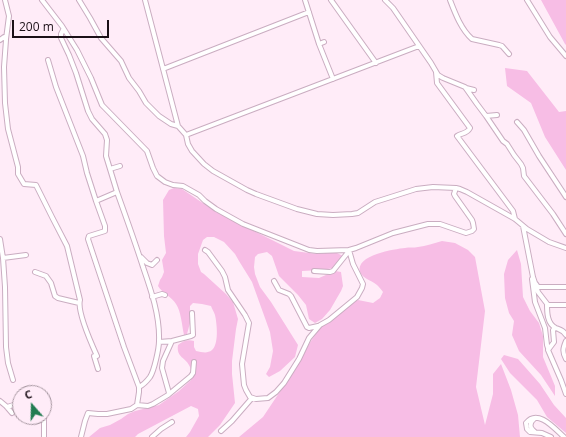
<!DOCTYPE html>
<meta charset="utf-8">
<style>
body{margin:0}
#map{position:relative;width:566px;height:437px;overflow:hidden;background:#ffecf8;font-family:"Open Sans",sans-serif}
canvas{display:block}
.north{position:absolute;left:12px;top:385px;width:40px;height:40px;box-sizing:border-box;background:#ffecf8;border:1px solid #a4949e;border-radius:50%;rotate:340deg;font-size:11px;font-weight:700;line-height:16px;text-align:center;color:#1b1017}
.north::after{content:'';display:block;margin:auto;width:14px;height:18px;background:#217c51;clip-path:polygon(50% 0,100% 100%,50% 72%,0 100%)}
.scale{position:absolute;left:12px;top:20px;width:97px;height:18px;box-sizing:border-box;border:2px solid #1b1017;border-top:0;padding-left:5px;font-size:12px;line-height:14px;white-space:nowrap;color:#1b1017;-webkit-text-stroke:3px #ffecf8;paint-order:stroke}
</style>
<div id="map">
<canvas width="566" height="437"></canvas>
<div class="north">С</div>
<div class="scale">200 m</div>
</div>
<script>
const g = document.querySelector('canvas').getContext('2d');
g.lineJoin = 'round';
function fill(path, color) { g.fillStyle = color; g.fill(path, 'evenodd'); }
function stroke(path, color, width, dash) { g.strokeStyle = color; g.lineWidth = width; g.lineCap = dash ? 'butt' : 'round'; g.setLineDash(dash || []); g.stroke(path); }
fill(new Path2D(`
 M541 0H566V45L565 44Z
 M505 68 527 71 559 112 566 111V170L545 137 531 103 507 86Z
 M174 188 182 189 216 212 294 251 317 254 335 252 343 256 334 268 321 270 302 271V277L319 278 335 271 341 272 343 286 341 291 330 310 322 319 315 323 309 319 306 305 298 295 279 276 272 256 267 252 258 254 255 257 254 267 255 274 260 287 271 302 298 345 295 357 280 371 269 377 266 374 270 367 273 351 270 332 252 282 239 261 235 254 224 242 214 237H207L203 240 198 254V264L201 272 204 274 226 294 233 302 238 319 236 329 232 361V374L235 403 220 425 208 437H186L190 432 199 416 198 409 191 406 138 434 135 437H89L100 428 110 425 121 419 128 414 135 411 159 405 179 391 191 380C191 376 192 371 190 367 186 357 176 358 178 345 183 341 187 339 194 341V347L196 351C202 352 207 354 212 350 219 344 217 324 215 315 214 312 212 309 211 306L202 304 193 303 190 306V323L187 334 184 335C182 326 181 311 176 304 172 297 162 293 158 286L160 280 162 277 164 272 162 260 166 253 164 236 163 200 169 190Z
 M442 241 455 243 468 250 475 257 485 311 476 387 485 425 493 394V374L501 364 511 390 518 415 520 437H239L263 417 291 375 311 341 321 327 348 306 358 300 373 303 380 298 383 292C381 289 379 287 377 285 371 280 363 279 360 272 355 255 395 249 405 248 409 247 414 248 418 247 426 246 434 243 442 241Z
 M517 250 521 264 523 297 530 311 539 323 543 336V357L555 386V396L541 375 519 351 512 335 514 321 509 313 505 298 504 274 508 260Z
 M504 355 518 359 540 384 554 405 566 418V433L547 417 537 400 510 373 501 359Z`), '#f7bde5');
const minor = new Path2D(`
 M5 0 9 16 6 39
 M42 0 62 26 77 50 91 78 102 105 147 151 153 168 157 176 165 182 173 185 183 186 199 195 205 201 216 209 243 224 309 250 317 251 349 250 356 248 393 233 428 224H440L466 233 472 231 474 229 473 223 472 220 455 196 454 194 456 188 460 189 467 192 515 219 527 229 549 242 566 248
 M79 0 90 18 101 38 121 61 129 78 139 91 146 103 159 116 171 124 178 126
 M145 0 178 126 186 135 188 144 192 151 204 164 213 171 247 190 256 194 297 209 317 214 333 215 352 214 358 213 375 202 416 189 433 187 456 188
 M305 0 319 44
 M331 0 376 63
 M385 0 393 8 431 63 438 75 443 78 465 87 477 104 486 116 497 115
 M450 0C455 13 461 29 472 39L499 45 502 46 509 54
 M527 0 550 37 566 56
 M63 30 61 34V38L69 55 76 73 88 111 92 119 105 134 107 140 106 156 117 192 96 201 105 226V231L89 236 88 239 124 347 139 387V392L137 405
 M0 40 4 37 6 40 4 67 5 103 8 129 18 167V174L24 184 36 185 52 217 67 246 80 300C77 311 92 345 97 356H94L98 369
 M324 42 319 44 333 79
 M48 60 56 87 83 156 87 173 96 201
 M163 69 309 12
 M436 72 437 83 470 128C467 134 461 133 457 136L513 211 515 219
 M466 88 474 90
 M486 116 503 141 507 144 514 155 521 164 523 168 524 176 553 214 566 234
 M517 122 524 130 539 156 566 197
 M186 135 419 46
 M110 169 120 166
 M117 192C126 217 135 242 143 267 151 290 160 316 159 341 159 349 154 371 150 377 147 381 143 385 139 387
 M523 226 533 277 538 292 548 305H566
 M0 239 3 258 5 287 6 347 8 363 13 380
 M205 250 208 252 222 271 225 277 228 290 245 315 249 323 242 364 244 385 246 390 250 397 256 399 268 398 276 392 284 383 299 359 309 338 320 325 329 320 357 297 362 288 363 284 353 264 349 250
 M141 257 147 263 152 265 157 260
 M3 258 26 255
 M314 271 330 272 333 271 349 251
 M35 272 46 276 51 283 55 296 58 298 79 303
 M532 279 535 302 545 328 547 345 548 348
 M274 281 279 290 289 294 291 296 307 327 309 328 318 326
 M536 284 538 287H566
 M152 297 162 294 165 295
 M547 304C547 312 547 324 556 328 561 330 563 330 566 335
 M555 328 553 330 554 342 548 350 561 380 566 394
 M566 341C563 348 562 352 566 359
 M159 342 172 341 191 336 193 335 192 313
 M168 395 191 376 193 373 194 362
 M0 401 6 406 12 413
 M7 407 20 403
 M44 417V437
 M534 419 532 421C529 426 531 429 535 432
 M221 431 232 421 252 398
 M81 437 85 421 88 413 98 414H107L131 409 137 405 148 406 153 404 168 395 169 393 162 368 163 361 172 341
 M152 437 161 429 172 422
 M551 437 542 433 530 432 527 429 526 423C538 408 555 429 564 437`);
stroke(minor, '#caadc1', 6);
stroke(minor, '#fff', 4);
</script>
